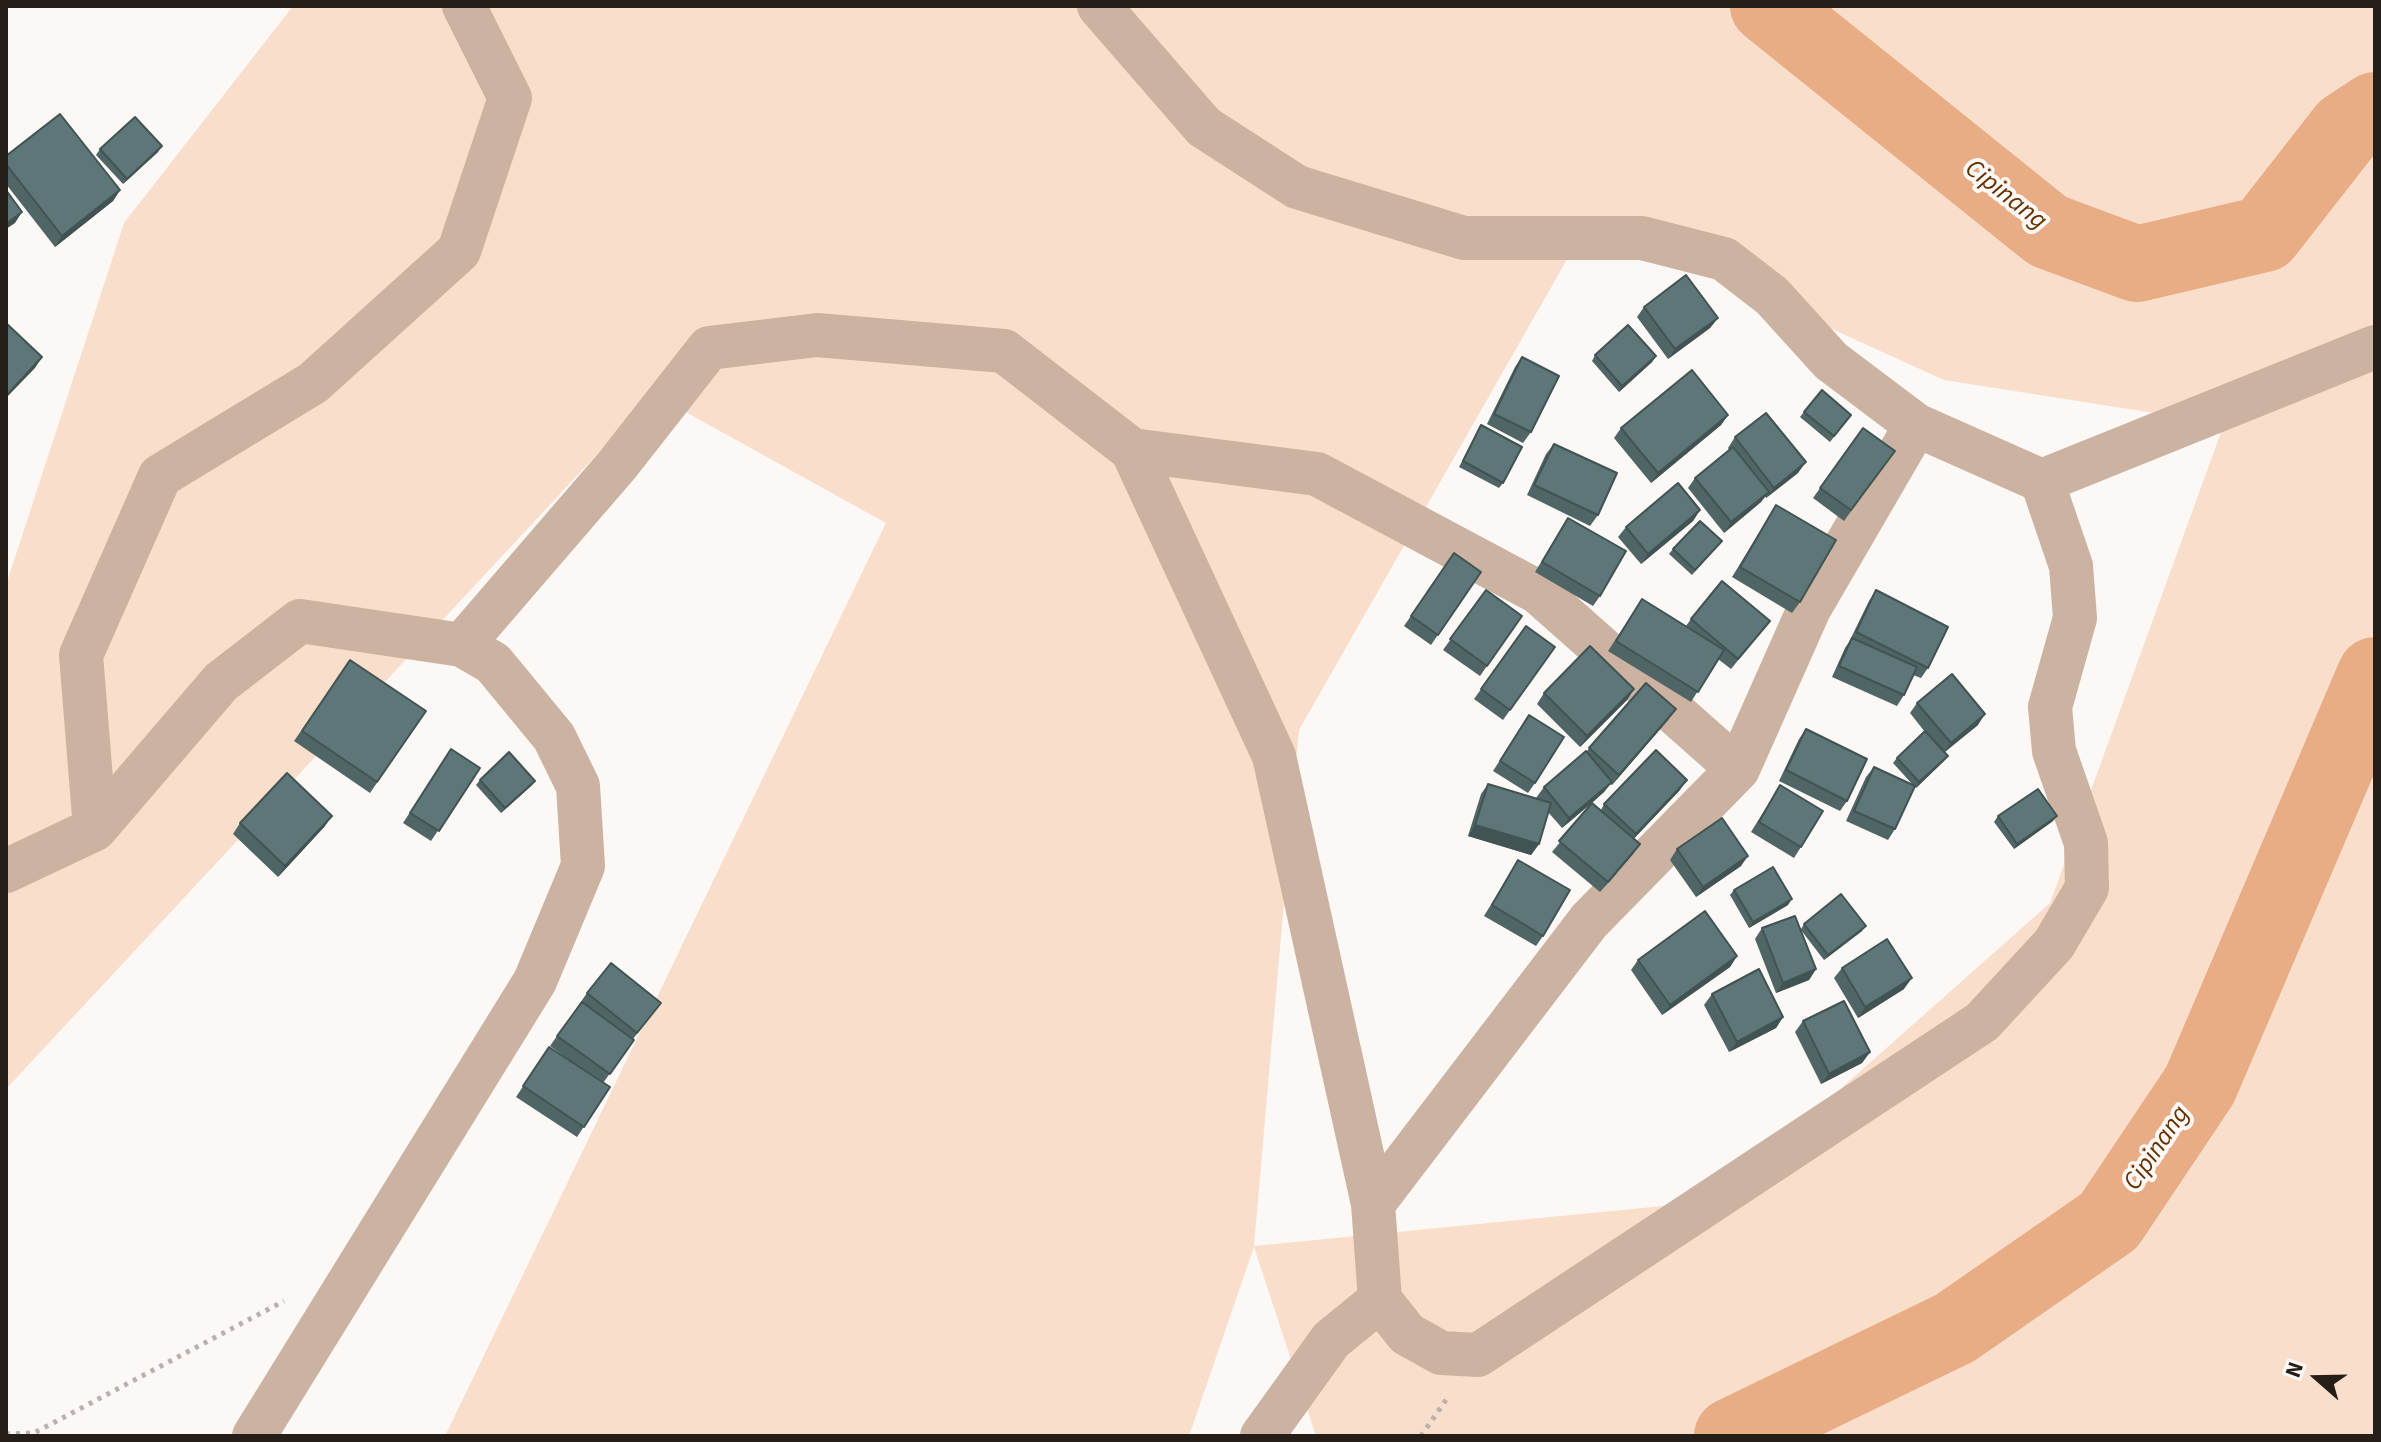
<!DOCTYPE html>
<style>
body{margin:0}
#map{position:relative;width:2381px;height:1442px;overflow:hidden;background:#fcf8f5;font-family:"Source Sans 3",sans-serif}
canvas{display:block}
.frame{position:absolute;inset:0;border:8px solid #241d18;pointer-events:none}
.north{position:absolute;left:2277px;top:1338px;width:80px;height:80px;-webkit-text-stroke:6px #fcf8f5;paint-order:stroke;rotate:290deg;font-size:22px;font-weight:700;line-height:32px;text-align:center;color:#241d18}
.north::after{content:'';display:block;margin:auto;width:28px;height:36px;background:#241d18;clip-path:polygon(50% 0,100% 100%,50% 72%,0 100%)}
</style>
<div id="map">
<canvas width="2381" height="1442"></canvas>
<div class="frame"></div>
<div class="north">N</div>
</div>
<script>
const g = document.querySelector('canvas').getContext('2d');
g.lineJoin = 'round';
function fill(path, color) { g.fillStyle = color; g.fill(path, 'evenodd'); }
function stroke(path, color, width, dash) { g.strokeStyle = color; g.lineWidth = width; g.lineCap = dash ? 'butt' : 'round'; g.setLineDash(dash || []); g.stroke(path); }
function drawText(font, color, halo, rows, align = 'center') {
  g.font = font + ' "Source Sans 3",sans-serif'; g.lineWidth = 8; g.setLineDash([]); g.textBaseline = 'middle'; g.strokeStyle = halo; g.fillStyle = color; for (const [text, x, y, turn = 0] of rows) {
    g.save(); g.translate(x, y); g.rotate((+turn || 0) * Math.PI / 180); g.textAlign = isNaN(turn) ? turn : align; if (halo) g.strokeText(text, 0, 0); g.fillText(text, 0, 0); g.restore();
  }
}
fill(new Path2D(`
 M293 6H2375V1436H1316L1254 1247 1189 1436H445L886 523 653 394 6 1089V585L124 223ZM1590 219 1944 380 2224 424 2050 903 1714 1201 1254 1246 1299 730Z`), '#fadecc');
stroke(new Path2D(`
 M1768 6 2048 231 2137 264 2264 234 2346 129 2375 110
 M1732 1436 1955 1328 2109 1221 2200 1085 2375 675`), '#e8ad85', 76);
stroke(new Path2D(`
 M6 1434 34 1433 284 1301
 M1421 1436 1448 1397`), '#b7b2af', 5, [4, 6]);
stroke(new Path2D(`
 M1099 6 1204 127 1297 187 1464 238H1642L1724 259 1772 296 1831 361 1916 425 2042 481 2375 347
 M1132 450 1317 474 1538 592 1738 769
 M462 645 618 464 709 348 817 335 1004 351 1132 450 1274 756 1373 1204 1380 1300 1407 1334 1441 1353 1478 1355 1982 1022 2054 944 2087 888 2086 843 2054 751 2050 707 2075 618 2071 566 2042 481
 M95 829 81 655 160 476 313 383 459 251 510 98 464 6
 M6 871 95 829 221 682 300 621 462 645 493 663 554 737 578 786 583 866 535 981 254 1436
 M1373 1204 1589 921 1738 769 1809 609 1916 425
 M1262 1436 1331 1340 1380 1300`), '#ccb2a0', 44);
fill(new Path2D(`
 M100 149 158 152 123 184 96 155Z
 M6 156 120 190 113 201 55 247 6 184Z
 M1644 307 1718 318 1710 328 1668 359 1637 317Z
 M1595 355 1656 356 1652 362 1619 392 1592 361Z
 M1522 357 1531 432 1523 443 1487 424 1515 367Z
 M1804 412 1847 420 1830 442 1800 417Z
 M1728 415 1721 425 1651 483 1614 438 1621 428Z
 M1481 425 1503 483 1499 488 1459 467Z
 M1863 428 1895 451 1844 521 1813 498Z
 M1735 437 1798 473 1766 498 1765 496 1761 502 1724 533 1688 488 1695 478 1729 450 1728 448Z
 M1554 444 1598 515 1590 526 1527 495 1546 454Z
 M1776 505 1800 602 1792 613 1732 577Z
 M1700 510 1693 521 1641 564 1618 537 1626 527Z
 M1568 518 1600 596 1593 606 1535 572Z
 M1722 541 1692 575 1669 554 1673 549Z
 M1454 553 1481 572 1431 645 1404 626Z
 M1486 590 1522 616 1480 676 1443 650Z
 M1876 590 1928 668 1921 678 1913 675 1904 695 1897 706 1832 677 1845 648 1849 642 1869 601Z
 M1642 599 1686 626 1691 619 1762 631 1731 669 1718 659 1691 702 1608 651Z
 M1526 626 1555 647 1503 720 1474 699Z
 M350 660 426 711 370 793 294 741Z
 M1646 683 1668 720 1612 785 1610 784 1604 792 1592 803 1601 810 1604 804 1680 790 1634 838 1633 854 1600 892 1552 852 1592 803 1562 828 1548 812 1539 844 1531 855 1468 836 1481 794 1488 784 1536 798 1544 787 1587 751Z
 M1634 689 1627 700 1580 747 1537 704 1544 693Z
 M1917 703 1978 725 1945 752 1944 761 1916 788 1914 786 1895 829 1888 840 1846 821 1866 777 1874 767 1913 785 1893 763 1897 758 1925 732 1910 713Z
 M1522 726 1535 783 1528 793 1493 771Z
 M1806 729 1847 801 1840 811 1779 781 1799 739Z
 M444 760 480 768 431 841 403 823Z
 M480 780 535 781 531 786 501 813 476 785Z
 M1780 785 1801 847 1794 858 1751 832Z
 M1998 816 2053 821 2014 849 1994 822Z
 M240 823 325 826 278 877 233 834Z
 M1677 849 1741 866 1696 897 1670 860Z
 M1518 860 1543 936 1536 946 1484 916Z
 M1734 890 1788 905 1749 928 1730 895Z
 M1804 924 1862 931 1824 960 1801 930 1816 969 1809 980 1776 993 1755 939 1762 928 1801 929Z
 M1737 956 1730 967 1662 1015 1631 970 1638 960Z
 M1842 968 1904 989 1858 1018 1834 978Z
 M587 993 661 1003 633 1039 634 1040 603 1083 610 1087 577 1137 516 1097 549 1047 572 1062 550 1046Z
 M1712 994 1783 1017 1776 1028 1729 1052 1704 1005Z
 M1803 1021 1870 1052 1862 1063 1821 1084 1795 1032Z`), '#506566');
fill(new Path2D(`
 M162 146 158 152 123 184 127 179Z
 M120 190 113 201 55 247 62 236Z
 M22 212 15 223 6 229V224Z
 M1718 318 1710 328 1668 359 1675 349Z
 M1656 356 1652 362 1619 392 1622 386Z
 M42 357 35 368 6 398V396Z
 M1728 415 1721 425 1651 483 1658 473Z
 M1806 462 1798 473 1766 498 1774 488Z
 M1769 492 1761 502 1724 533 1731 522Z
 M1700 510 1693 521 1641 564 1648 554Z
 M1634 689 1627 700 1580 747 1587 736Z
 M1676 709 1668 720 1612 785 1619 775Z
 M1985 714 1978 725 1943 753 1951 743Z
 M1948 756 1944 761 1916 788 1919 782Z
 M1687 780 1680 790 1628 845 1636 834Z
 M535 781 531 786 501 813 505 808Z
 M1612 782 1604 792 1562 828 1569 818Z
 M332 816 325 826 278 877 285 866Z
 M2057 816 2053 821 2014 849 2017 844Z
 M1475 825 1539 844 1531 855 1468 836Z
 M1640 844 1633 854 1600 892 1608 882Z
 M1748 856 1741 866 1696 897 1703 887Z
 M1792 899 1788 905 1749 928 1753 922Z
 M1866 926 1862 931 1824 960 1828 955Z
 M1737 956 1730 967 1662 1015 1670 1005Z
 M1816 969 1809 980 1776 993 1783 983Z
 M1912 978 1904 989 1858 1018 1865 1007Z
 M1783 1017 1776 1028 1729 1052 1737 1042Z
 M1870 1052 1862 1063 1821 1084 1829 1074Z`), '#415353');
const building = new Path2D(`
 M60 114 120 190 62 236 6 164V156Z
 M135 117 162 146 127 179 100 149Z
 M6 190 22 212 6 224Z
 M1686 275 1718 318 1675 349 1644 307Z
 M6 323 42 357 6 396Z
 M1628 325 1656 356 1622 386 1595 355Z
 M1522 357 1559 376 1531 432 1494 414Z
 M1692 370 1728 415 1658 473 1621 428Z
 M1822 390 1851 415 1834 436 1804 412Z
 M1766 413 1806 462 1774 488 1735 437Z
 M1481 425 1522 447 1503 483 1463 461Z
 M1863 428 1895 451 1851 510 1820 488Z
 M1554 444 1617 473 1598 515 1534 485Z
 M1733 447 1769 492 1731 522 1695 478Z
 M1678 483 1700 510 1648 554 1626 527Z
 M1776 505 1836 540 1800 602 1740 567Z
 M1568 518 1626 551 1600 596 1542 562Z
 M1700 521 1722 541 1695 570 1673 549Z
 M1454 553 1481 572 1438 635 1411 616Z
 M1722 581 1770 621 1738 659 1691 619Z
 M1486 590 1522 616 1487 666 1450 639Z
 M1876 590 1948 627 1928 668 1856 632Z
 M1642 599 1724 650 1698 692 1616 641Z
 M1526 626 1555 647 1510 710 1481 689Z
 M1852 638 1917 667 1904 695 1839 666Z
 M1590 646 1634 689 1587 736 1544 693Z
 M350 660 426 711 377 782 302 731Z
 M1952 674 1985 714 1951 743 1917 703Z
 M1646 683 1676 709 1619 775 1589 748Z
 M1529 715 1564 737 1535 783 1500 761Z
 M1806 729 1867 759 1847 801 1786 770Z
 M1925 731 1948 756 1919 782 1897 758Z
 M451 749 480 768 439 831 410 813Z
 M1656 750 1687 780 1636 834 1604 804Z
 M1586 751 1612 782 1569 818 1544 787Z
 M509 752 535 781 505 808 480 780Z
 M1874 767 1915 786 1895 829 1854 811Z
 M287 773 332 816 285 866 240 823Z
 M1488 784 1551 803 1539 844 1475 825Z
 M1780 785 1823 811 1801 847 1759 822Z
 M2038 789 2057 816 2017 844 1998 816Z
 M1592 803 1640 844 1608 882 1559 841Z
 M1722 818 1748 856 1703 887 1677 849Z
 M1518 860 1570 890 1543 936 1492 905Z
 M1773 867 1792 899 1753 922 1734 890Z
 M1841 894 1866 926 1828 955 1804 924Z
 M1705 911 1737 956 1670 1005 1638 960Z
 M1795 916 1816 969 1783 983 1762 928Z
 M1887 939 1912 978 1865 1007 1842 968Z
 M611 963 661 1003 637 1033 587 993Z
 M1759 969 1783 1017 1737 1042 1712 994Z
 M1844 1001 1870 1052 1829 1074 1803 1021Z
 M582 1002 634 1040 610 1074 557 1036Z
 M549 1047 610 1087 584 1127 523 1086Z`);
fill(building, '#5d7677');
stroke(building, '#415353', 2);
drawText('italic 26px', '#653000', '#fcf8f5', [
 ["Cipinang",2005,196,38],
 ["Cipinang",2158,1149,-56]
]);
</script>
